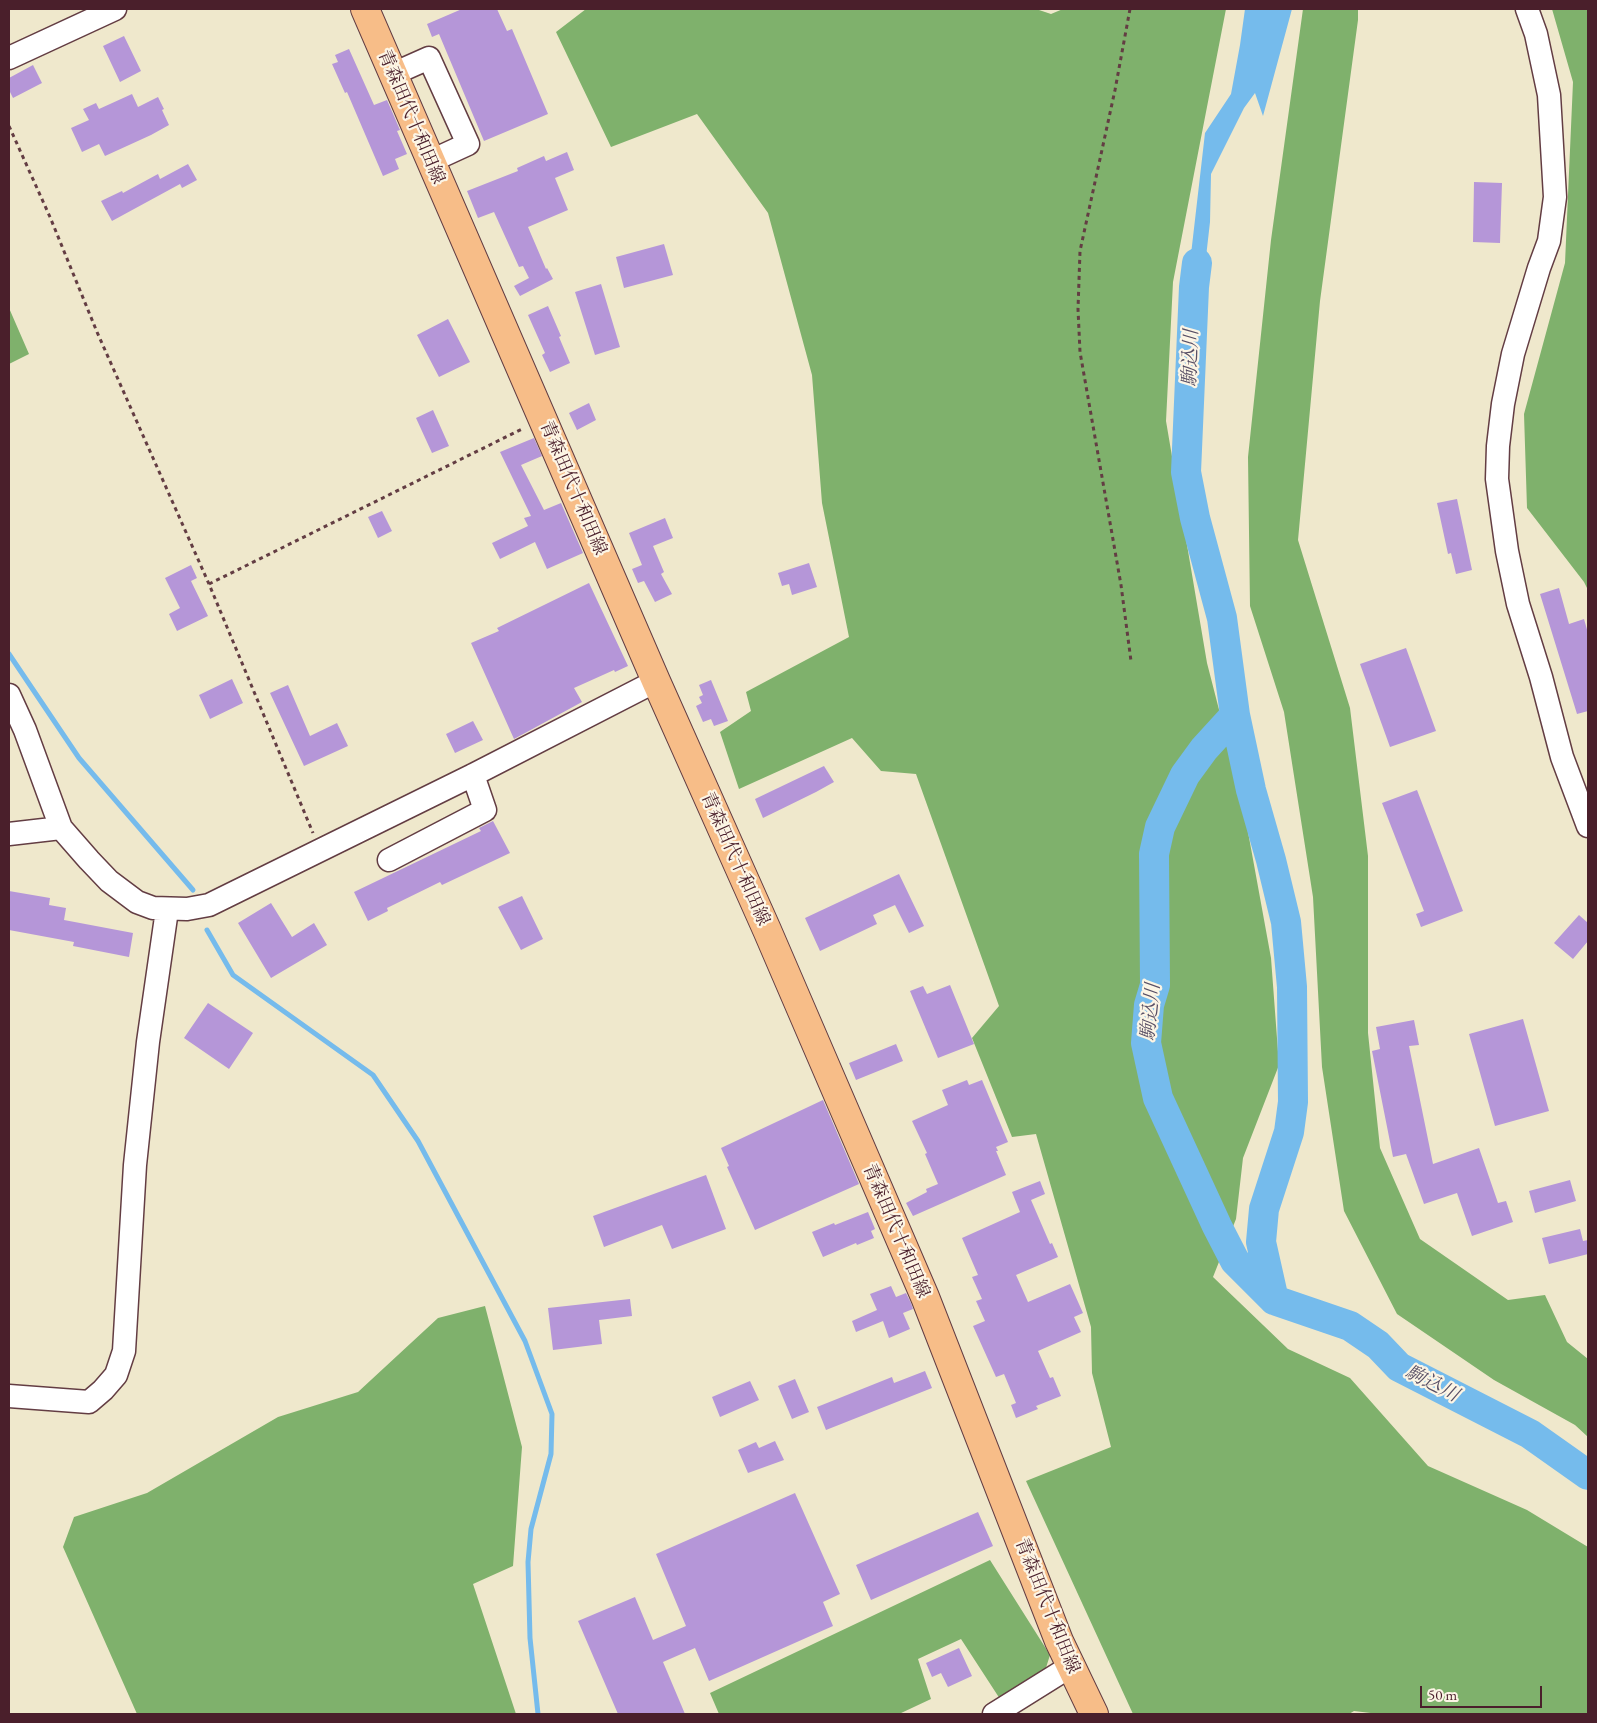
<!DOCTYPE html>
<meta charset="utf-8">
<style>
body{margin:0}
#map{position:relative;width:1597px;height:1723px;overflow:hidden;background:#efe8cc;font-family:"EB Garamond",serif}
canvas{display:block}
.frame{position:absolute;inset:0;border:10px solid #4a1f2b;pointer-events:none}
.scale{position:absolute;left:1420px;top:1686px;width:122px;height:22px;box-sizing:border-box;border:2px solid #4a1f2b;border-top:0;padding-left:6px;font-size:15px;line-height:18px;white-space:nowrap;color:#4a1f2b;-webkit-text-stroke:4px #fcf5e5;paint-order:stroke}
</style>
<div id="map">
<canvas width="1597" height="1723"></canvas>
<div class="frame"></div>
<div class="scale">50 m</div>
</div>
<script>
const c = document.querySelector('canvas').getContext('2d');
c.lineJoin = 'round';
function paint(path, color) {
  c.fillStyle = color;
  c.fill(path, 'evenodd');
}
function stroke(path, color, width, dash) {
  c.strokeStyle = color;
  c.lineWidth = width;
  c.lineCap = dash ? 'butt' : 'round';
  c.setLineDash(dash || []);
  c.stroke(path);
}
function write(font, color, halo, rows, align = 'center') {
  c.font = font + ' "EB Garamond","Noto Serif JP",serif';
  c.lineWidth = 4.5;
  c.setLineDash([]);
  c.textBaseline = 'middle';
  c.strokeStyle = halo;
  c.fillStyle = color;
  for (const [text, x, y, turn = 0] of rows) {
    c.save();
    c.translate(x, y);
    c.rotate((+turn || 0) * Math.PI / 180);
    c.textAlign = isNaN(turn) ? turn : align;
    if (halo) c.strokeText(text, 0, 0);
    c.fillText(text, 0, 0);
    c.restore();
  }
}
paint(new Path2D(`
 M586 9H1036L1051 14 1063 9H1226L1173 282 1166 421 1207 663 1242 799 1271 958 1279 1065 1243 1158 1236 1219 1213 1277 1288 1349 1350 1378 1428 1466 1527 1510 1588 1547V1714H1379L1354 1711 1349 1714H1133L1026 1481 1111 1447 1092 1373 1091 1327 1036 1134 1012 1137 972 1038 999 1006 916 774 881 771 852 738 739 789 720 732 751 711 746 692 849 637 822 503 812 375 768 213 697 114 611 147 556 32Z
 M1303 9H1358V20L1320 301 1298 540 1350 708 1368 856V1033L1380 1148 1420 1239 1508 1300 1545 1295 1567 1342 1588 1359V1437L1575 1425 1494 1380 1397 1314 1344 1211 1322 1067 1313 897 1284 712 1250 606 1248 457 1271 240Z
 M1552 9H1588V590L1584 582 1527 508 1524 414 1565 263 1573 82Z
 M9 308 29 354 9 364Z
 M485 1306 522 1447 513 1566 473 1584 516 1714H137L63 1547 74 1517 147 1493 278 1417 358 1392 438 1318Z
 M990 1560 1050 1655 1044 1674 1000 1699 961 1639 918 1659 931 1699 899 1714H719L710 1693Z`), '#7fb16c');
paint(new Path2D(`
 M1245 9H1292L1263 116 1255 93 1244 108 1211 174 1210 222 1205 266 1187 324 1190 263 1205 133 1231 94 1240 45Z`), '#75bbec');
stroke(new Path2D(`
 M9 654 79 758 193 890
 M207 930 233 975 373 1075 418 1141 525 1341 552 1414 551 1454 531 1529 528 1562 530 1638 538 1714`), '#75bbec', 5);
stroke(new Path2D(`
 M1197 263 1194 287 1186 472 1195 518 1222 618 1235 715 1251 790 1271 860 1286 922 1292 987 1293 1102 1289 1132 1264 1209 1261 1242 1274 1300
 M1235 715 1204 749 1185 775 1160 827 1154 854 1155 985 1149 1005 1146 1043 1158 1098 1217 1226 1235 1261 1274 1300 1350 1326 1378 1345 1399 1367 1530 1434 1588 1475`), '#75bbec', 30);
paint(new Path2D(`
 M462 9H497L507 31 512 29 548 114 484 141 439 34 432 37 427 24Z
 M124 36 141 71 120 82 103 46Z
 M349 49 374 105 387 100 400 130 397 131 407 154 395 159 399 169 383 176 347 92 345 93 332 64 338 62 335 55Z
 M33 65 42 83 13 98 9 90V78Z
 M132 94 138 107 158 97 164 109 162 110 169 125 151 135 105 156 99 144 82 152 71 128 89 120 83 109 96 103 99 109Z
 M567 152 574 170 555 178 568 210 528 227 546 269 547 268 553 279 520 296 514 286 529 278 523 266 519 267 494 212 478 218 467 191 518 171 517 168 544 156 546 161Z
 M188 164 197 180 182 188 180 184 112 221 101 201 122 191 123 193 158 174 160 179Z
 M1474 182 1502 183 1500 243 1473 242Z
 M664 244 673 275 624 288 616 257Z
 M601 284 620 347 595 355 575 292Z
 M548 306 561 336 559 337 570 363 550 372 542 355 545 353 528 315Z
 M448 319 470 362 439 377 417 335Z
 M589 403 596 420 577 430 569 413Z
 M433 410 449 446 432 453 416 418Z
 M534 438 542 456 521 465 544 510 561 503 583 553 547 569 535 542 500 559 492 543 528 526 524 518 531 516 500 452Z
 M1457 499 1472 570 1456 574 1451 553 1448 554 1437 503Z
 M382 511 392 531 378 538 368 517Z
 M665 518 673 538 653 546 664 572 661 574 672 594 655 602 644 581 638 583 632 569 642 565 629 533Z
 M809 563 817 587 792 595 789 584 782 586 778 573Z
 M191 565 197 578 191 581 208 616 177 631 169 614 180 608 165 578Z
 M589 583 628 666 615 672 614 670 574 688 582 702 514 739 471 643 499 631 497 628Z
 M1559 588 1569 624 1584 619 1588 633V711L1577 714 1540 594Z
 M1406 648 1436 731 1390 747 1360 664Z
 M232 679 243 703 210 719 199 695Z
 M711 680 728 721 714 726 711 719 703 722 696 706 702 703 699 697 703 695 699 685Z
 M288 685 310 736 337 723 348 746 304 766 270 693Z
 M473 721 483 740 455 753 446 734Z
 M824 766 834 782 816 792 763 818 755 799Z
 M1417 790 1463 911 1421 927 1416 914 1424 911 1382 803Z
 M493 821 510 853 442 885 440 882 387 908 388 911 368 921 354 892 481 831 479 828Z
 M899 874 924 926 909 933 895 905 873 915 877 924 820 951 805 918Z
 M9 891 50 898 49 905 66 908 64 920 133 933 129 957 73 946 74 942 9 930Z
 M522 896 543 939 521 950 498 907Z
 M271 903 292 937 314 923 327 945 271 978 238 923Z
 M1579 915 1588 923V941L1573 959 1554 943Z
 M950 985 974 1044 938 1058 910 991 923 986 927 994Z
 M208 1003 253 1033 229 1069 184 1038Z
 M1523 1019 1549 1111 1495 1126 1469 1034Z
 M1414 1020 1419 1045 1409 1046 1433 1164 1479 1148 1498 1203 1506 1201 1513 1222 1472 1236 1457 1193 1424 1204 1406 1154 1393 1157 1372 1051 1380 1049 1376 1027Z
 M896 1044 903 1061 856 1080 849 1063Z
 M967 1080 969 1085 982 1080 1008 1142 996 1147 998 1151H996L1006 1175 913 1216 906 1203 927 1192 926 1189 938 1184 925 1154 927 1153 912 1121 948 1105 942 1090Z
 M823 1100 859 1184 755 1230 727 1167 729 1166 721 1148Z
 M706 1175 726 1229 672 1249 662 1225 604 1247 593 1216Z
 M1570 1180 1576 1201 1535 1213 1529 1191Z
 M1040 1181 1045 1194 1031 1200 1050 1244 1052 1243 1058 1257 1016 1275 1028 1302 1070 1284 1083 1313 1074 1317 1081 1332 1038 1351 1050 1378 1053 1377 1061 1396 1036 1406 1038 1409 1016 1418 1011 1405 1016 1403 1004 1374 996 1377 973 1326 985 1321 976 1301 982 1299 972 1277 978 1275 962 1238 1020 1212 1012 1192Z
 M868 1212 875 1229 871 1231 874 1238 857 1245 856 1243 823 1257 812 1232 834 1223 835 1225Z
 M1580 1229 1583 1241 1588 1240V1254L1549 1264 1542 1238Z
 M891 1286 896 1297 906 1293 911 1303 913 1309 903 1313 910 1329 889 1338 883 1321 856 1332 852 1321 877 1310 870 1294Z
 M630 1299 632 1316 599 1320 602 1344 553 1350 548 1308Z
 M925 1371 932 1388 826 1430 817 1407 892 1377 894 1383Z
 M795 1379 809 1412 792 1419 778 1386Z
 M750 1381 759 1400 720 1417 712 1397Z
 M775 1441 784 1460 748 1473 738 1450 756 1442 759 1448Z
 M795 1493 840 1594 823 1602 833 1626 709 1681 695 1648 663 1662 685 1714H618L578 1621 635 1597 653 1640 686 1626 656 1554Z
 M978 1512 993 1546 871 1600 856 1565Z
 M959 1648 972 1676 948 1687 941 1673 932 1677 926 1663Z`), '#b596d8');
const minor = new Path2D(`
 M1527 9 1536 34 1549 95 1555 197 1549 241 1539 268 1513 354 1503 404 1498 446 1497 479 1507 551 1518 604 1541 677 1562 757 1588 826
 M9 58 115 9
 M393 74 429 58 468 144 431 161
 M9 695 25 730 61 828 89 860 109 881 137 902 153 908 187 909 209 905 473 775 656 681
 M9 834 61 828
 M389 860 485 810 473 775
 M9 1396 89 1402 103 1390 116 1375 124 1351 135 1165 148 1042 167 910
 M994 1714 1071 1666`);
const major = new Path2D(`
 M365 9 656 681 767 930 925 1297 1059 1641 1094 1714`);
stroke(minor, '#633d43', 25);
stroke(major, '#633d43', 30);
stroke(new Path2D(`
 M1130 9 1115 90 1080 251 1078 309 1080 352 1121 585 1131 661
 M9 126 50 217 97 332 209 584 313 833
 M209 584 524 428`), '#633d43', 3, [4, 4]);
stroke(minor, '#fff', 22);
stroke(major, '#f7bd88', 28);
write('18px', '#4a1f2b', '#fcf5e5', [
 ["青森田代十和田線",411,117,67],
 ["青森田代十和田線",573,488,67],
 ["青森田代十和田線",735,859,66],
 ["青森田代十和田線",896,1231,67],
 ["青森田代十和田線",1047,1606,68]
]);
write('italic 19px', '#574e65', '#fcf5e5', [
 ["駒込川",1191,358,-88],
 ["駒込川",1151,1012,-84],
 ["駒込川",1432,1384,27]
]);
</script>
